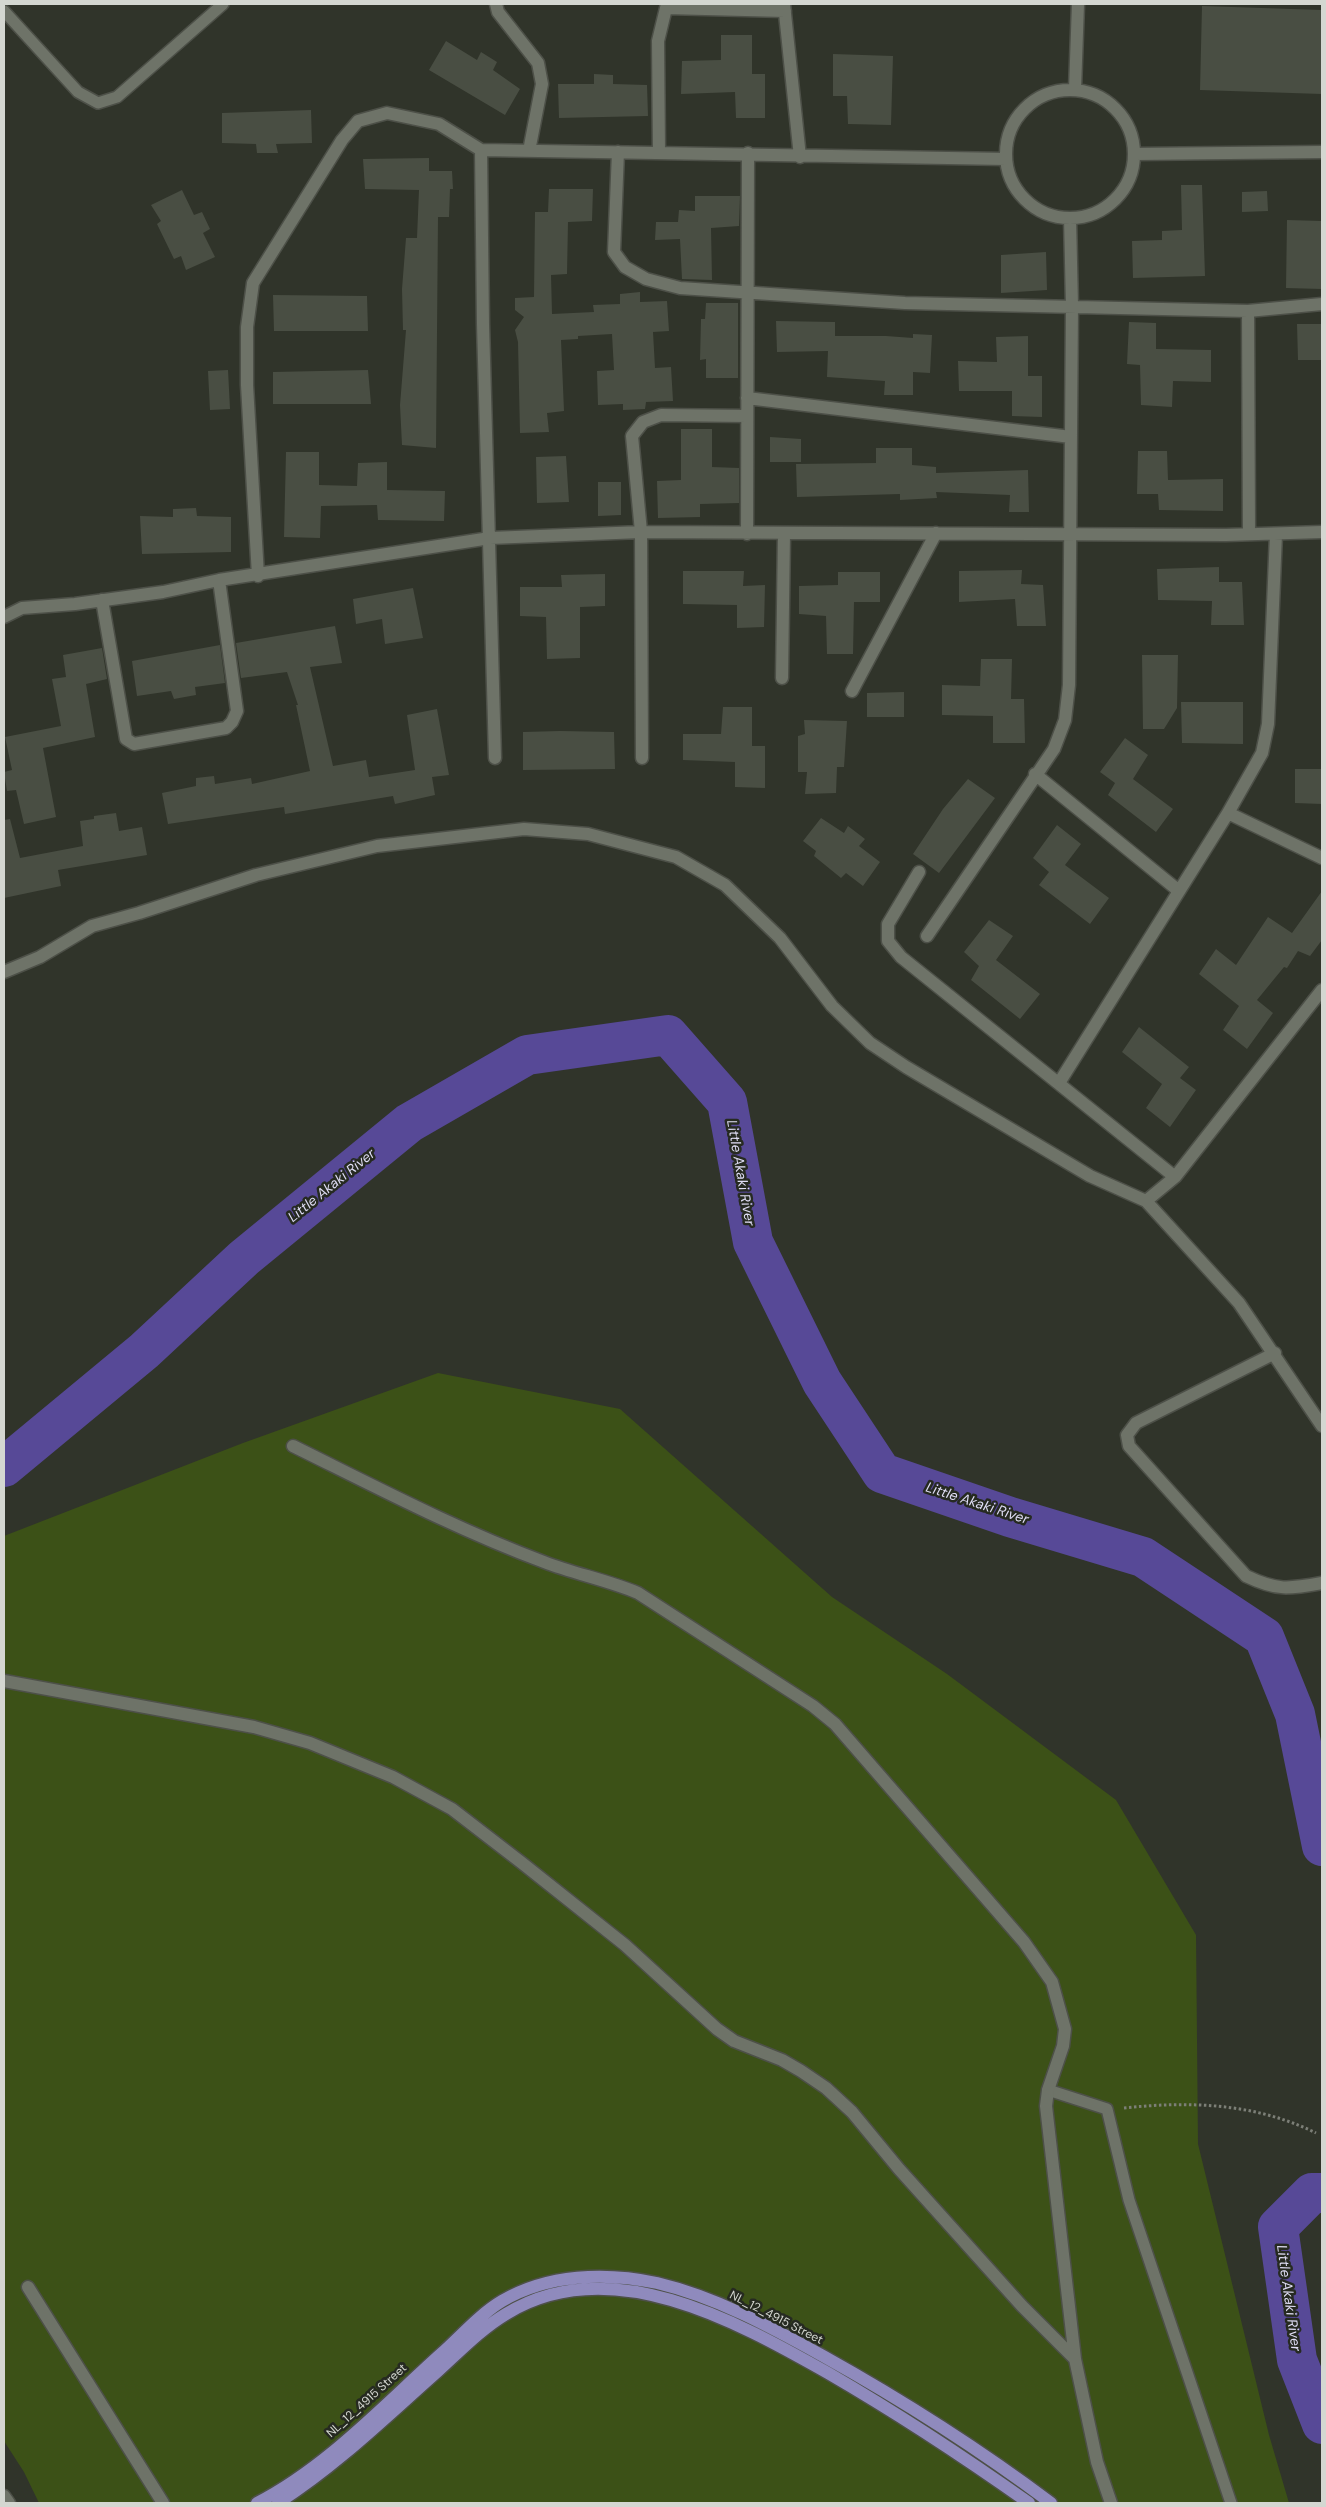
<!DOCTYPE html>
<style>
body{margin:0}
#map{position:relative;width:1326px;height:2507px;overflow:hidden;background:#30342a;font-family:"DM Sans",sans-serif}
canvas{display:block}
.frame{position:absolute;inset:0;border:5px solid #d4d7d1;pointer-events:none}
</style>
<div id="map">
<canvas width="1326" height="2507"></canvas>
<div class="frame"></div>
</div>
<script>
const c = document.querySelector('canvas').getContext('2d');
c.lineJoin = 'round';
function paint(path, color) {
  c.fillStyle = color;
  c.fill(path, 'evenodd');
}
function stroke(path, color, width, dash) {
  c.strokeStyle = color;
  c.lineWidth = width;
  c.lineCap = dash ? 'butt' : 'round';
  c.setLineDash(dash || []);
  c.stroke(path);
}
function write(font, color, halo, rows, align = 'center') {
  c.font = font + ' "DM Sans",sans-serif';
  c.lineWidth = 5;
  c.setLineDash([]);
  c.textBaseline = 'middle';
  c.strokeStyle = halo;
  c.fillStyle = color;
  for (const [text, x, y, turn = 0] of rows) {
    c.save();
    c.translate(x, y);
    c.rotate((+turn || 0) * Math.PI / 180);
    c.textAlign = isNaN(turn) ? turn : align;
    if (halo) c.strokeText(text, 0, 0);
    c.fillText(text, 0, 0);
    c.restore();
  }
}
paint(new Path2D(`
 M438 1373 620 1409 832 1597 947 1674 1116 1800 1196 1935 1198 2144 1269 2435 1289 2503H39L24 2472 4 2441V1536L243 1443Z`), '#3c5117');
stroke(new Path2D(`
 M4 1467 144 1351 244 1258 409 1123 527 1055 668 1035 727 1102 753 1242 822 1382 882 1473 1010 1517 1143 1557 1264 1637 1295 1714 1322 1846
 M1322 2193H1312L1278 2227 1297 2360 1322 2424`), '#574997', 40);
paint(new Path2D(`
 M1202 6 1322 10V94L1200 90Z
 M721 35H752V74H765V118H736L735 92 681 94 682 61 721 60Z
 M446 41 477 60 481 52 497 62 493 70 520 89 505 115 429 70Z
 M833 54 893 56 891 125 848 124 847 96H833Z
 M594 74 613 75V84L647 85 648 116 559 118 558 84H594Z
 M311 110 312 143 276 144 278 153H257L256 144 222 143V113Z
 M429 158V171H452L453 189H450L449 217H438L436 448 402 445 400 405 406 330H403L402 289 406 238H417L419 190 365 189 363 159Z
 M1181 185H1202L1205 276 1133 278 1132 241 1162 240V231L1182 230Z
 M549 189H593L592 221 568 222 567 274 551 275 552 314 594 312 593 305 620 304V294L640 292V302L667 301 669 331 653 332 655 368 671 367 673 401 646 402 645 409 623 410V404L598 405 597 371 614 370 612 334 578 336V339L561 340 564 411 547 413 549 432 520 433 518 342 515 330 524 317 515 310V298L534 297 535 212H548Z
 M182 190 194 215 202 212 210 229 203 233 215 257 186 270 181 256 174 259 157 224 161 221 151 205Z
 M1267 191 1268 211 1242 212V192Z
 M695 196H740L739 226 711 228 712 280 682 279 680 239 655 240 656 222H678L679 210 695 211Z
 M1287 220 1322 221V289L1286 288Z
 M1046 252 1047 290 1001 293V255Z
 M273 295 367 296 368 331H274Z
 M706 303H738V378H706V359L700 360 701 319H705Z
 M776 321 835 322V336H886L913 338V334L932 335 930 373 913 372V395H884L885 381 827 377 828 351 777 352Z
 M1129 322 1156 323V349L1211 350V382L1173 381 1172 407 1141 405 1140 365 1127 364Z
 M1297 324H1322V360H1298Z
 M1028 336V376H1042V417L1012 416V391H959L958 361 997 362 996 337Z
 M228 370 230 409 210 410 208 371Z
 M368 370 371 404H273V372Z
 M681 429H712V467L739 468V503L700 504V517L658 518 657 481 681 480Z
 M770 437 801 439V462H770Z
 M876 448H912V465L936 467V473L1028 470 1029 512H1009L1010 495 936 492 937 498 900 500V494L797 497 796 464 876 463Z
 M1138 451H1167L1168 480 1223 479V511L1159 510 1158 494H1137Z
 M286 452H319V485L357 486 358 463 387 462V490L445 491 444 521 378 520 377 505 321 506 320 538 284 537Z
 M566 456 569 502 537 503 536 457Z
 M598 482H621V515L598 516Z
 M196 508 197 516 231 517V552L142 554 140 516 173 517V509Z
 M1219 567V582H1242L1244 625H1211L1212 601 1158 600 1157 569Z
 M1022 570 1021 584 1043 585 1046 626H1017L1015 599 959 602V571Z
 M683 571H744L743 586 765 585 764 627 737 628V605L683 604Z
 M838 572H880V602H854L853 654H827L826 616 799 614V586L838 585Z
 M605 574V606L580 607V658L547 659 546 617 520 616V587H562L561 575Z
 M413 588 423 638 385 644 382 619 356 624 353 599Z
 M335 626 342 663 310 667 333 766 366 760 369 777 415 770 407 715 437 709 449 775 432 777 435 795 395 804 393 796 285 814 284 807 168 824 162 793 196 786V778L214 776 215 784 251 778 252 784 310 771 296 705H298L287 672 241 678 236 643Z
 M220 645 225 683 195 687 196 695 174 699 171 691 137 696 132 661Z
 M102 648 107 679 86 684 95 737 43 748 56 817 24 824 16 790 7 791 4 772 12 770 5 737 61 726 52 679 66 677 63 655Z
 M1142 655H1178L1177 708 1164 729H1143Z
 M981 659H1012L1011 699H1024L1025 743H993V716L942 715V685L980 686Z
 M904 692V717H867V693Z
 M1181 702H1243V744L1182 743Z
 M723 707H752V746H765V788L735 787V762L683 760V734H721Z
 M804 720 847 721 844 767H837L836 793 805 794 807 772H798V736L805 734Z
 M560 731 614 732 615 769 523 770V732Z
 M1125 738 1148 755 1133 779 1173 809 1156 832 1108 795 1115 783 1100 772Z
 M1295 769H1322V804L1295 803Z
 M968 779 995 798 939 873 913 854 943 809Z
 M116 813 119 831 142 827 147 855 58 870 61 886 4 898V820L10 819 20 858 83 846 80 821 94 819V816Z
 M821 818 844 833 848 826 865 839 859 846 880 862 863 886 846 873 841 878 814 856 816 851 803 841Z
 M1057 825 1081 844 1065 865 1109 898 1090 924 1039 885 1049 872 1033 858Z
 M1322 891V940L1310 956 1298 951 1287 968 1284 967 1257 1000 1273 1013 1247 1049 1223 1030 1239 1006 1199 974 1216 949 1236 965 1268 917 1292 933Z
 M989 920 1013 936 996 960 1040 994 1020 1019 971 980 979 966 964 952Z
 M1139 1027 1189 1067 1180 1078 1196 1090 1170 1127 1146 1108 1162 1084 1122 1052Z`), '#494e43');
const lane = new Path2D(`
 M4 11 78 92 98 103 117 97 223 4
 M1048 2090 1107 2109 1129 2200 1231 2503`);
const street = new Path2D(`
 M496 4 498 12 538 63 542 84 529 151
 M784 4 800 157
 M666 8 785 11
 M1075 89 1078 4
 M1006 154a64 64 0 1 1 128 0a64 64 0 1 1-128 0Z
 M481 150 483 324 495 758
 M618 152 614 252 625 267 646 279 680 288 905 303 1248 311 1322 304
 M659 152 658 41 667 4
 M1135 154 1322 152
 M1248 311 1249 534
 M747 398 1071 437
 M747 534 748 153
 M258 576 247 385V327L253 283 342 140 358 121 387 113 439 124 481 150 1006 159
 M102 600 126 739 134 744 226 728 232 722 237 711 219 580
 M4 617 22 608 75 604 163 592 219 580 490 538 641 532 1226 535 1322 532
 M782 678 784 534
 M852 691 936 533
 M642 758 641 532 632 436 643 422 661 415 747 416
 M1035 774 1179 891
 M1228 813 1322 858
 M919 872 888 924V941L901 957 1175 1177
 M927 936 1054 749 1065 720 1069 685 1072 306 1070 218
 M4 972 40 957 92 926 139 913 256 875 377 846 524 829 588 834 676 857 725 885 780 938 832 1006 870 1043 906 1067 1090 1176 1146 1201 1239 1303 1322 1426
 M1059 1083 1228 813 1262 753 1268 724 1276 534
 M1146 1201 1175 1177 1322 990
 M1275 1353 1136 1423 1127 1435 1129 1446 1246 1576C1277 1591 1289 1589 1322 1583
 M293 1446C376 1487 458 1530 544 1562 575 1574 607 1580 638 1593L813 1706 835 1724 1024 1942 1052 1982 1065 2029 1063 2046 1048 2090 1046 2106 1075 2359 1097 2462 1111 2503
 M4 1681 254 1727 310 1743 393 1777 452 1809 522 1863 625 1945 717 2029 734 2041 782 2060 801 2071 826 2088 852 2112 899 2169 1022 2306 1075 2359
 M28 2287 163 2503
 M4 2496 9 2503`);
const primary = new Path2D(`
 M257 2503C327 2467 384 2405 442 2353 461 2336 480 2314 502 2301 548 2274 605 2272 657 2283 716 2297 771 2327 823 2356 902 2400 979 2449 1051 2503
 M278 2503C337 2465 386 2417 438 2371 460 2351 481 2329 506 2314 609 2250 736 2321 828 2373 897 2413 964 2457 1029 2503`);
stroke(lane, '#4d5048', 14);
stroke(street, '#4d5048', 15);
stroke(primary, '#4d5048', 15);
stroke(new Path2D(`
 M1124 2108C1190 2101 1255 2103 1316 2133`), '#7c7f77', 3, [2.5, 2.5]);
stroke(lane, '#6e7368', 11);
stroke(street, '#6e7368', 12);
stroke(primary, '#8f8abd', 12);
write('12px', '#d4d7d1', '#262a21', [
 ["NL_12_4915 Street",776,2318,27],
 ["NL_12_4915 Street",367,2401,-42]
]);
write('italic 14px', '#dfddf4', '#262a21', [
 ["Little Akaki River",740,1173,80],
 ["Little Akaki River",332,1186,-39],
 ["Little Akaki River",977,1504,18],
 ["Little Akaki River",1288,2298,82]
]);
</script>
